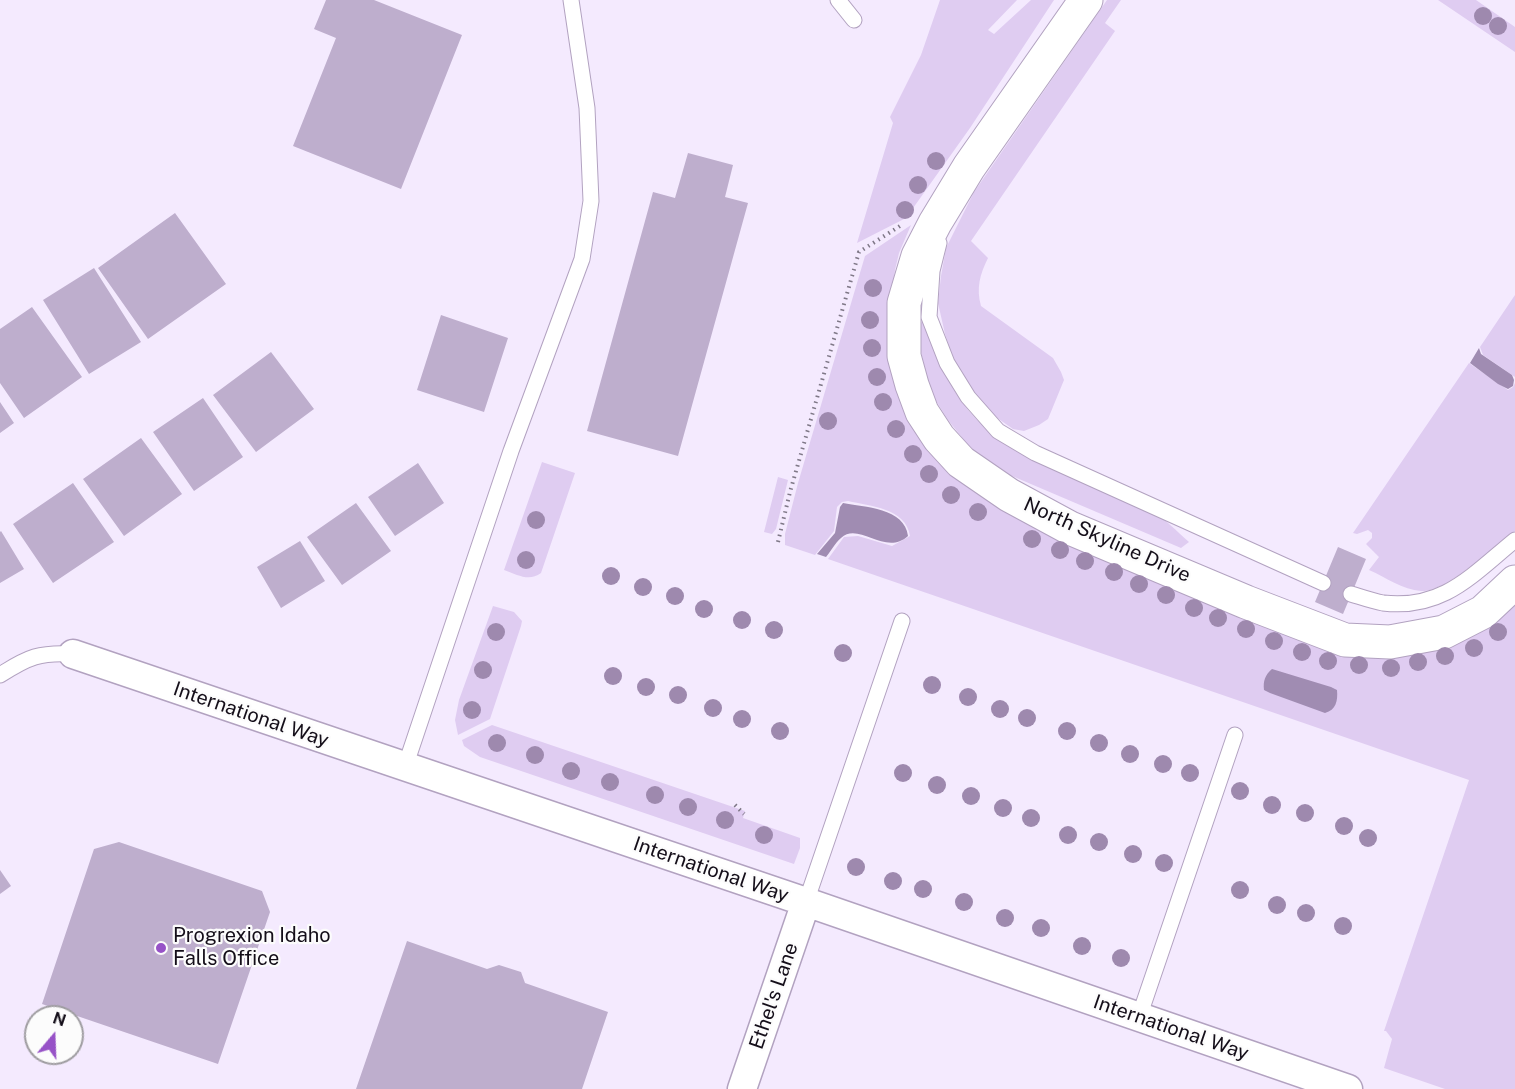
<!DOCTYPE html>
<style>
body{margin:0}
#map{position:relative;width:1515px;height:1089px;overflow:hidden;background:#f4eafe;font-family:"Public Sans",sans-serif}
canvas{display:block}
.north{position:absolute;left:24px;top:1005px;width:60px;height:60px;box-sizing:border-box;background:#fcfcfc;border:2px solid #9f9da1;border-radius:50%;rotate:19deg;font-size:16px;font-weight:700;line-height:24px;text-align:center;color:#140e19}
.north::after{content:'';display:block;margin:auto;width:21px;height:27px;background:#9752c7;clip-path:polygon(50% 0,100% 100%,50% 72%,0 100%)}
</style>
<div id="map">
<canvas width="1515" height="1089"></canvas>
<div class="north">N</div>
</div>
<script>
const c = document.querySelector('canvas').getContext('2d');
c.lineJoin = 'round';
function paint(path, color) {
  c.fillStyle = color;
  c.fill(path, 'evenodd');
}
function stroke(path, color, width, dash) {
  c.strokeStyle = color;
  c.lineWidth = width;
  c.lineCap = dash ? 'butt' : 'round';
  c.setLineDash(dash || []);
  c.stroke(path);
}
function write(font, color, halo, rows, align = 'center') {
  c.font = font + ' "Public Sans",sans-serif';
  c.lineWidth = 4.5;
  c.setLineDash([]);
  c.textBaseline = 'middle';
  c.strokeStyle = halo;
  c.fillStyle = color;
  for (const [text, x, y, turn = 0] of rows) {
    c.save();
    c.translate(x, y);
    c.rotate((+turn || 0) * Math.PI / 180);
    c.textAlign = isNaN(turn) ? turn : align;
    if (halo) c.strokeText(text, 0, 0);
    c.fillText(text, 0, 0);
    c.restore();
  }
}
paint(new Path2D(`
 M940 0H1017L988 30 994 34 1031 0H1054L970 128 906 218 857 243 893 123 890 117 921 55Z
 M1107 0H1121L1105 23 1115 31 971 241 988 258C980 274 976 288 981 306L1053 358 1061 372 1064 380 1048 419 1039 425 1024 431 1013 429 993 415 977 398 953 359 945 334 938 303 941 276 946 248 974 192Z
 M1438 0H1476L1515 27V52Z
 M911 225 899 253 895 270 887 331 890 367 927 445 1354 648 1515 596V1089H1445L1384 1068 1392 1039 1386 1031H1384L1469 780 828 559 844 537 858 536 892 546 910 536C906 508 870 506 848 501L842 502 837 507 834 531 815 555 785 545V534L798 483 865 256Z
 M1515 295V377L1483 355 1480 347Z
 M924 321C935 352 947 384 968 410 1015 466 1089 477 1150 510 1164 517 1177 532 1189 542L1181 548 998 470 979 457 964 440 948 420 931 393 917 336 918 324Z
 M1469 363 1508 390 1513 387 1515 383V531C1495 547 1445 593 1421 591 1403 590 1385 577 1369 570L1379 557 1366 544 1372 538V533L1368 530 1357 534 1353 533Z
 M542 462 575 473 541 573C529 582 518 575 504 570Z
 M778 477 788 480 776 529 772 534 764 532Z
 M493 606 514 612 522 621 521 626 490 719 458 735 455 720 459 700Z
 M492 725 745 811 743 818 800 838V848L794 864 480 757 464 746 462 740Z`), '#dfccf1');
paint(new Path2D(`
 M1479 348 1481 354 1512 375 1514 380 1513 386 1508 389 1498 384 1470 363Z
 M843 503C864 507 905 508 908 536 885 557 859 521 841 538 835 543 831 551 826 557L817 554 835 533 840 507Z
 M1272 669 1331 687 1337 690C1338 701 1336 710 1325 713L1270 693 1264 690C1263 681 1265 675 1272 669Z`), '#a08cb2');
paint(new Path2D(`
 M326 0H374L462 35 401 189 293 146 336 38 314 29Z
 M688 153 733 165 725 197 748 203 678 456 587 431 653 192 675 198Z
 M175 213 226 284 148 339 98 268Z
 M94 268 141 342 89 374 43 300Z
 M32 307 82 377 24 418 0 383V329Z
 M441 315 508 338 484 412 417 390Z
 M271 352 314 409 256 452 213 395Z
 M203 398 243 457 194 491 153 432Z
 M0 402 14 423 0 433Z
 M141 438 182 494 124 536 83 479Z
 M418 463 444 503 395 536 368 497Z
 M73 483 114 542 53 583 13 524Z
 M356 503 391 551 342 585 307 537Z
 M1 531 24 569 0 583V532Z
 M300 541 325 581 281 608 257 567Z
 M1338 547 1366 559 1343 614 1315 602Z
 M119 842 262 891 270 912 218 1064 42 1004 94 849Z
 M0 870 11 886 0 894Z
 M407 941 487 969 499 965 521 972 525 983 608 1012 582 1089H356Z`), '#beaecd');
const service = new Path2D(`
 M838 0 854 20
 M939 243 932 271 929 317 947 363 968 397 998 431 1035 453 1323 583
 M1351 594C1361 597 1372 601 1383 603 1443 610 1472 575 1515 540
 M0 675C28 657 40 652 73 654
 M405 767 511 451 582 259 591 201 587 108 571 0
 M806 902 902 621
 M1139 1017 1235 735`);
const minor = new Path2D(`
 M73 654 806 902 1348 1089
 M742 1089 806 902`);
const secondary = new Path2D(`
 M1086 0 969 167 935 223 918 256 904 303V356L912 385 922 412 939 438 961 462 1009 495 1070 528 1246 602 1345 640 1390 642 1444 632 1483 612 1515 582`);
stroke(service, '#b2a2c0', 17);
stroke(minor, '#b2a2c0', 31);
stroke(secondary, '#b2a2c0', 35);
stroke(new Path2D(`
 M778 542 790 492 859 252 900 226
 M735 805 744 814`), '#7f7887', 4, [1.5, 4.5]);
stroke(service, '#fff', 15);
stroke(minor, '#fff', 28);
stroke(secondary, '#fff', 33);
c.fillStyle = '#9e89ae';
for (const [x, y] of [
 [1483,16],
 [1498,26],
 [936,161],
 [918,185],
 [905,210],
 [873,288],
 [870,320],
 [872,348],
 [877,377],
 [883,402],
 [828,421],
 [896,429],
 [913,454],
 [929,474],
 [951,495],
 [978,512],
 [536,520],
 [1032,539],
 [1060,550],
 [526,560],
 [1085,561],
 [1114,572],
 [611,576],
 [1139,584],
 [643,587],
 [1166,595],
 [675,596],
 [1194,608],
 [704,609],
 [1218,618],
 [742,620],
 [1246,629],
 [774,630],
 [496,632],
 [1498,632],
 [1274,641],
 [1474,648],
 [1302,652],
 [843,653],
 [1445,656],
 [1328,661],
 [1418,662],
 [1359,665],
 [1391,668],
 [483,670],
 [613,676],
 [932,685],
 [646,687],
 [678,695],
 [968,697],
 [713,708],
 [1000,709],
 [472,710],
 [1027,718],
 [742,719],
 [780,731],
 [1067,731],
 [497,743],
 [1099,743],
 [1130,754],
 [535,755],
 [1163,764],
 [571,771],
 [903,773],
 [1190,773],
 [610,782],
 [937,785],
 [1240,791],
 [655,795],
 [971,796],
 [1272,805],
 [688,807],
 [1003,808],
 [1305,813],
 [1031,818],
 [725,820],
 [1344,826],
 [764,835],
 [1068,835],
 [1368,838],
 [1099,842],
 [1133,854],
 [1164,863],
 [856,867],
 [893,881],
 [923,889],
 [1240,890],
 [964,902],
 [1277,905],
 [1306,913],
 [1005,918],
 [1343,926],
 [1041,928],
 [1082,946],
 [1121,958]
]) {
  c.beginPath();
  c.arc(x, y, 9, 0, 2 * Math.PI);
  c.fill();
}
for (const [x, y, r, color] of [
 [161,948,6,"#9752c7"]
]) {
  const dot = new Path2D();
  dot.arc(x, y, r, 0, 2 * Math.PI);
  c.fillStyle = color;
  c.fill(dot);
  stroke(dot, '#fcfcfc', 2);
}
write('20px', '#140e19', '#fcfcfc', [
 ["North Skyline Drive",1107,540,24],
 ["International Way",251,715,19],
 ["International Way",711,870,19],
 ["Ethel's Lane",774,996,-71],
 ["International Way",1171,1028,19]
]);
write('20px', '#140e19', '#fcfcfc', [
 ["Progrexion Idaho",173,936],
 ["Falls Office",173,959]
], 'left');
</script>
